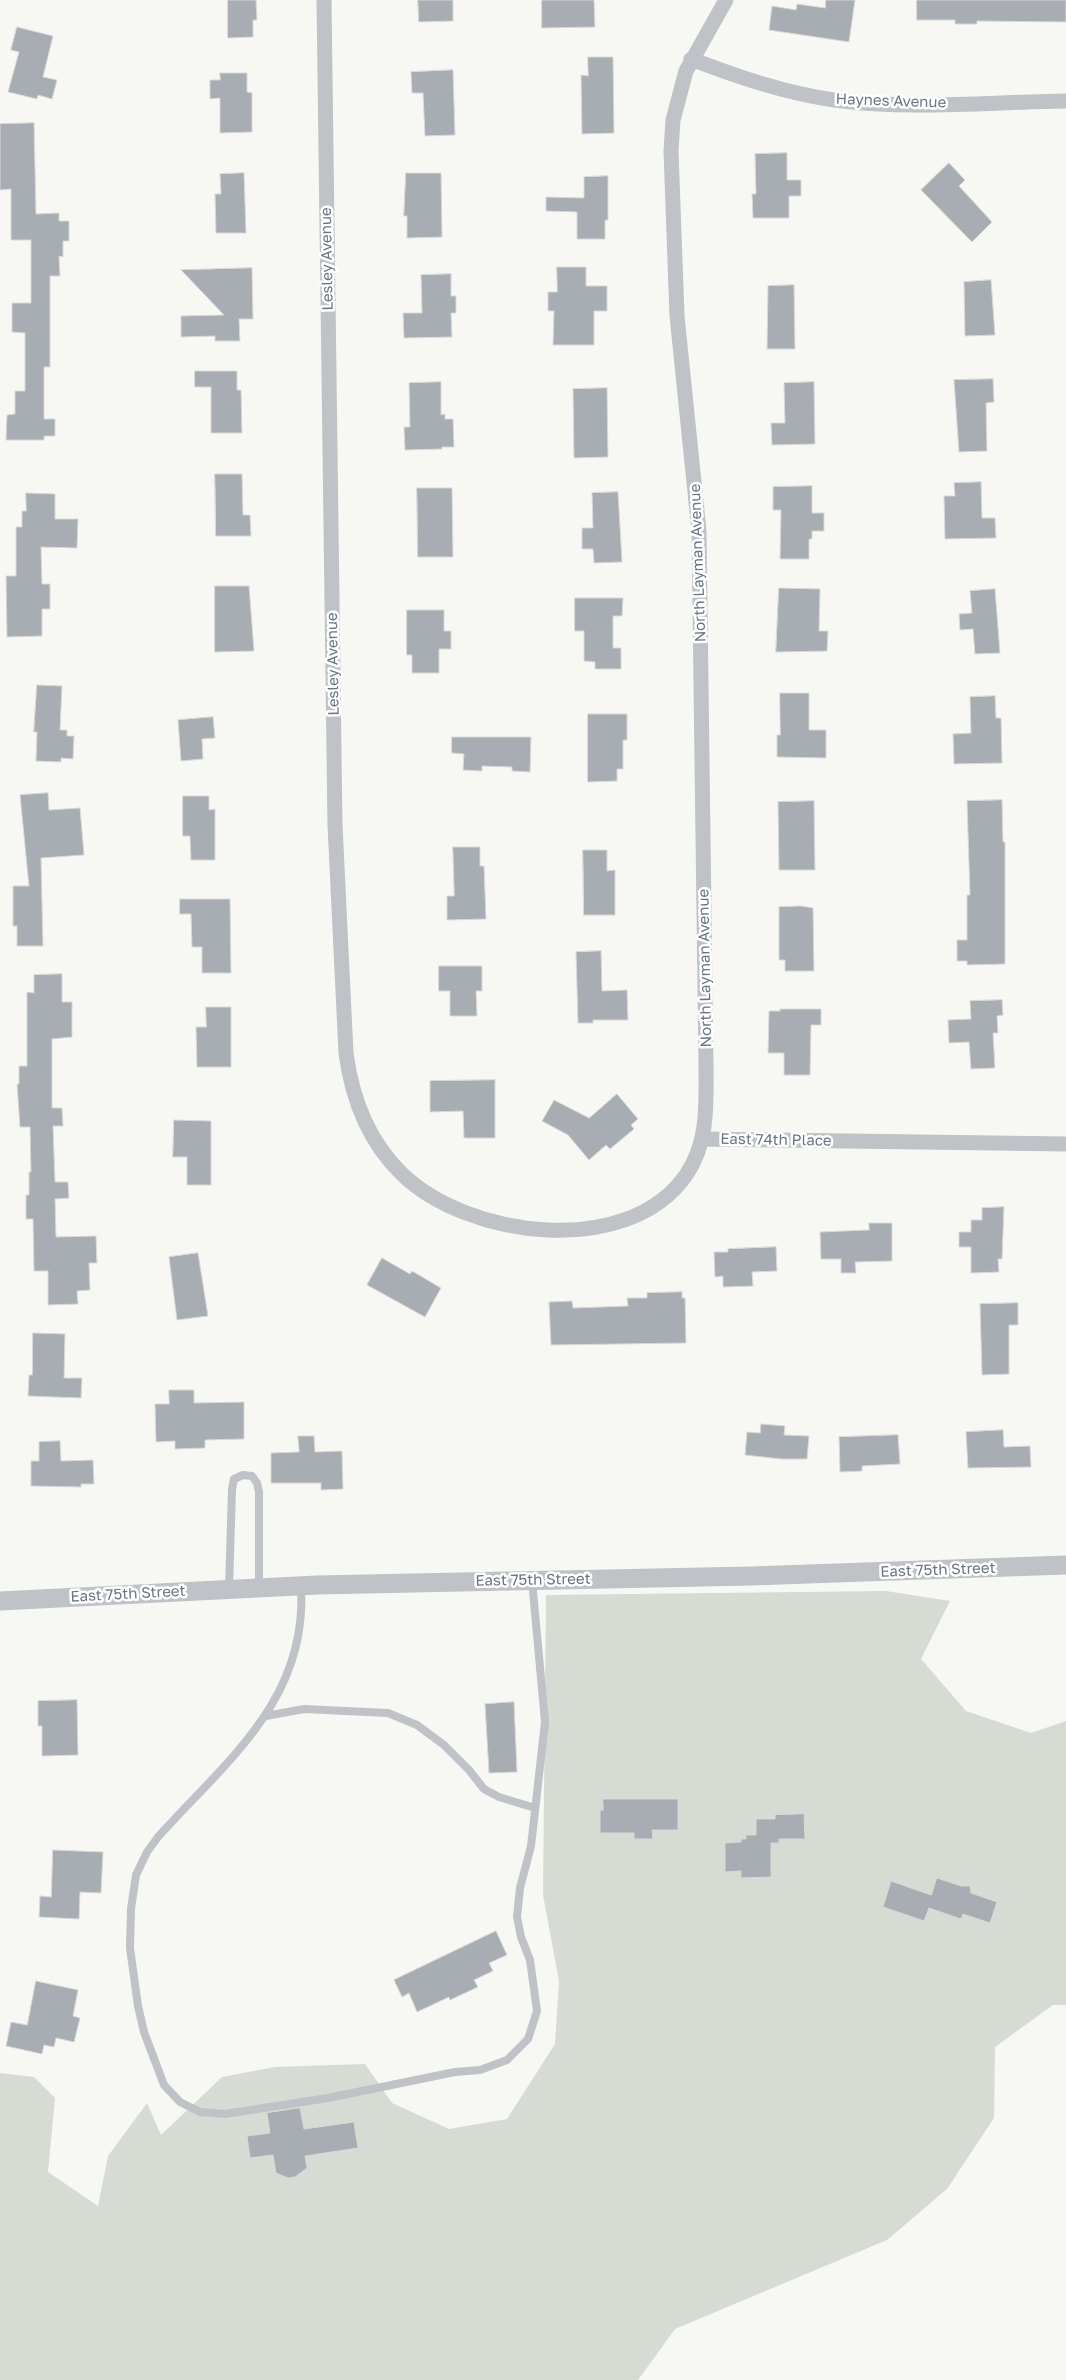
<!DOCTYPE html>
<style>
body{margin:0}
canvas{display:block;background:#f7f7f4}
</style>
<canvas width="1066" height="2380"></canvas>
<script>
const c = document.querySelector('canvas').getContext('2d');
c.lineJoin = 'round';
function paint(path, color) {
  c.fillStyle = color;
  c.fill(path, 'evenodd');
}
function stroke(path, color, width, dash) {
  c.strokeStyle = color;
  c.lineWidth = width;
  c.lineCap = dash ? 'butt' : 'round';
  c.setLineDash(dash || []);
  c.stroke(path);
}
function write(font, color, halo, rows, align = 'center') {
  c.font = font + ' "Golos Text",sans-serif';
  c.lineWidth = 5;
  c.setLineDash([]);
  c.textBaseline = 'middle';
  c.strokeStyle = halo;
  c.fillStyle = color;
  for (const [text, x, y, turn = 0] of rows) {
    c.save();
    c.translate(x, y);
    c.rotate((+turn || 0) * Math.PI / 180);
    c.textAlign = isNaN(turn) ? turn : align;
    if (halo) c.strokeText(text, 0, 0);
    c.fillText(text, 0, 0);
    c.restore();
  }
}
paint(new Path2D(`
 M886 1591 950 1601 921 1659 966 1711 1031 1733 1066 1721V2005H1053L995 2047 994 2118 947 2189 887 2240 675 2329 638 2380H0V2073L34 2077 55 2098 48 2172 98 2206 108 2156 147 2103 161 2135 222 2077 275 2067 365 2064 392 2103 449 2129 507 2119 555 2044 559 1981 543 1895 546 1595Z`), '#d6dbd4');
const building = new Path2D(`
 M228 0H256L257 20H253V37L228 38Z
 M418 0H453V21L419 22Z
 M542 0H594L595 27 542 28Z
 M826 0H855L849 42 769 30 772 6 796 10 797 4 825 8Z
 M917 0H1066V22L977 21V24H955V20H917Z
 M17 27 53 36 43 77 57 80 52 99 38 95 37 99 8 92 19 52 11 50Z
 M588 57H613L614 133 582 134 581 75 588 76Z
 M453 70 455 135 425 136 423 93H412L411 72Z
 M220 73H247V92L252 93V132L220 133V98L210 99V80H220Z
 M34 123 36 214 59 213V221H69V241H63V257L59 256 60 276H50V367H44V419H55V436H44V440H6L7 415 15 414V391H25V333L12 332V303H31V240H11V189L0 190V124Z
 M787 153V180H801V196H789V218H753L752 194H756L755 154Z
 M949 163 965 180 959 186 992 222 972 242 921 190Z
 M244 173 246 233H216L215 194H221L220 174Z
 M406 173H441L442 237 407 238V216H404Z
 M608 176V220H605V239H577V212L546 211V197L584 198V177Z
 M557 267H586V286H607V311H594V345H553L554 311H548V292H557Z
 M252 268 253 319H239L240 341H215V336L181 337V316L224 315 181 270Z
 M451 274V296H456V313H451L452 337 404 338 403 313H422L421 275Z
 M991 280 995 335 965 336 964 282Z
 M794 285 795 349H767L768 286Z
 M195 371H237V390H241L242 433H211V387H195Z
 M993 379 994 402 986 403 987 451 959 452 954 380Z
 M441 382V415L445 414V419H453L454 447H442V449L405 450 404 427H410L409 383Z
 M814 382 815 444 772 445 771 423H785L784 383Z
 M607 388 608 457 574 458 573 389Z
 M215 474H242L243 515H250L251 536H216Z
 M981 482 982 518H995L996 538 945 539 944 496H955L954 483Z
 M812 486V513H824V531H812V539H809V559H780L781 510H773V487Z
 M417 488H452L453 557H418Z
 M618 492 622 562 594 563 593 549H582V528H593L592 493Z
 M26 493 55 494V519H78L77 548 41 547 42 584H50V609H42V636L7 637 6 576H16V527H22V511H26Z
 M215 586H249L254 651 215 652Z
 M779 588 820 589 819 631H828L827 651 776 652Z
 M995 589 1000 653 975 654 973 629 960 630 959 614 972 613 970 591Z
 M575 598H623L622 616H613V648H621V669H595V662L584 661V631H575Z
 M407 610H444V631H451V649H439V673H412V655H407Z
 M37 685 62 686 60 730H67V736H74L73 759 61 758V762L36 761 37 732H34Z
 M780 693H809V730H826V758L777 757V735H780Z
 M995 696 996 718H1001L1002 763 954 764 953 734 971 733 970 697Z
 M588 714H627V740H623V769H617V781L588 782Z
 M213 717 215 738 202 739 203 759 181 761 178 720Z
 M452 737H531L530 772 512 771V767L482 766V771L463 770 464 754 452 753Z
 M48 793 49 810 80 808 84 855 41 858 43 946H17V926H13V886H29L20 795Z
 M183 796H209V810L215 809V860H191L190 836H183Z
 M1002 800 1003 842H1005V964L967 965V961H957V940H967V895H970L967 801Z
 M814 801 815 870H779L778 802Z
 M453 847H480V866H484L486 919 447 920V896H454Z
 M583 850H607V871L615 870V915H584Z
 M180 899H230L231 973H202V947H192L191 914H180Z
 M801 906 813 908 814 971H785V960H779V907Z
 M601 951 602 991 627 990 628 1020H593V1023H578L576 952Z
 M439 966H482V991H476L477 1016H450V991H439Z
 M62 974V1002H72V1037L52 1039V1108H62L63 1126H53L55 1182H68L69 1198 55 1199 56 1237 96 1236 97 1263H89L90 1290 77 1291 78 1304 48 1305V1271H34L33 1219H26V1195H29V1172H31L30 1127H20L17 1084H19V1066H27V992L34 993V975Z
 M1002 1000 1003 1015 997 1016 998 1033H993L995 1068 971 1069 969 1042 949 1043 948 1020 971 1019 970 1001Z
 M206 1007H231V1067H197L196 1027H206Z
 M780 1009H821V1025H811L810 1075H784V1053H768L769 1011H780Z
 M495 1080V1138H464L463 1111 430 1112V1081Z
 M617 1094 638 1119 631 1125 634 1129 610 1149 606 1145 589 1160 568 1135 542 1121 554 1100 589 1118Z
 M174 1120 211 1121V1185H187V1157H173Z
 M1004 1207 1002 1259H998L999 1272 971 1273V1247H959V1232H971V1220H982V1208Z
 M869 1223H892V1261L855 1262 856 1273H841V1259H821L820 1232 869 1230Z
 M776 1247 777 1271 752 1272 753 1286 723 1287V1276L715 1277 714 1252H728V1249Z
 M198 1253 208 1316 177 1320 169 1257Z
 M382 1258 410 1274 412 1271 441 1288 425 1317 367 1285Z
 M682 1292V1298H685L686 1343 551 1345 549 1302 572 1301 573 1308 628 1306 627 1298H647V1293Z
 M1018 1303V1325H1009V1374L982 1375 980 1304Z
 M33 1333 65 1334 64 1378H82L81 1398 28 1396 29 1375H32Z
 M169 1390H194V1403L244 1402V1439L205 1440V1448L175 1449V1441L156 1442 155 1404H169Z
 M761 1424 785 1426 784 1435 809 1436 807 1459H781L745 1455 747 1432 760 1433Z
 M1003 1430 1004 1447 1030 1446 1031 1467 968 1468 966 1432Z
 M898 1435 900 1464 862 1466V1471L840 1472 839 1437Z
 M298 1436H314L315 1452 342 1451 343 1489 321 1490V1483H271V1453L299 1452Z
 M60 1441 61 1461 93 1460 94 1484H81V1487L31 1486V1461H39V1442Z
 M77 1700 78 1755 42 1756V1726H38V1701Z
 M514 1702 517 1772 489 1773 485 1704Z
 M603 1799H678V1830H652L653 1839H634V1833H600V1810H603Z
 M804 1814 805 1839H779V1843H771V1877L741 1878V1871L725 1872V1843L741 1842V1839H746V1835H756V1819H775V1815Z
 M53 1850 103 1852 101 1893 80 1892 79 1919 39 1917 40 1896 51 1897Z
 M937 1878 961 1886H970L971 1893 997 1902 990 1923 963 1914 961 1919 929 1908 924 1921 883 1907 891 1881 931 1895Z
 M496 1931 507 1955 489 1963 493 1971 474 1980 478 1987 450 2000 449 1997 417 2012 409 1993 402 1997 394 1980Z
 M36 1981 78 1990 73 2016 80 2018 74 2042 56 2038 54 2047 44 2045 42 2054 6 2046 11 2022 27 2025Z
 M300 2108 304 2129 354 2122 358 2148 305 2156 307 2168 295 2177 288 2178 276 2173 273 2155 250 2158 247 2136 270 2133 267 2113Z`);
paint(building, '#a8adb4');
stroke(building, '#d8d8d7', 1);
stroke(new Path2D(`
 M301 1587C308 1700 226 1761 158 1837L147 1852 136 1875 131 1909 130 1948 138 2006 144 2032 164 2085 180 2102 200 2112 225 2114 328 2098 455 2072 480 2070 507 2060 528 2039 537 2011 530 1960 521 1937 517 1917 520 1888 531 1846 545 1722 532 1580
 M229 1589 232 1489 234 1479 243 1475 252 1476 257 1483 259 1492V1588
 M266 1716 304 1709 388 1713 417 1725 444 1745 469 1770 484 1789 499 1797 535 1808`), '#bfc2c6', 8);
stroke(new Path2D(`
 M324 0 335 825 346 1053C352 1099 368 1141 402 1174 468 1238 628 1259 686 1175 709 1142 706 1103 706 1065L699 531 677 316 671 151 673 120 686 71 726 0
 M691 59C738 77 785 93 834 100 910 110 990 102 1066 101
 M702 1139 1066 1144`), '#bfc2c6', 15);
stroke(new Path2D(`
 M0 1601 317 1585 751 1576 1066 1565`), '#bfc2c6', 19);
write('15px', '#6a7582', '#fff', [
 ["Haynes Avenue",891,101,2],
 ["Lesley Avenue",327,259,-91],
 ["North Layman Avenue",698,563,-92],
 ["Lesley Avenue",333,664,-91],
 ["North Layman Avenue",705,968,-91],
 ["East 74th Place",776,1140,1],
 ["East 75th Street",938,1570,-2],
 ["East 75th Street",533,1580,-1],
 ["East 75th Street",128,1594,-3]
]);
</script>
